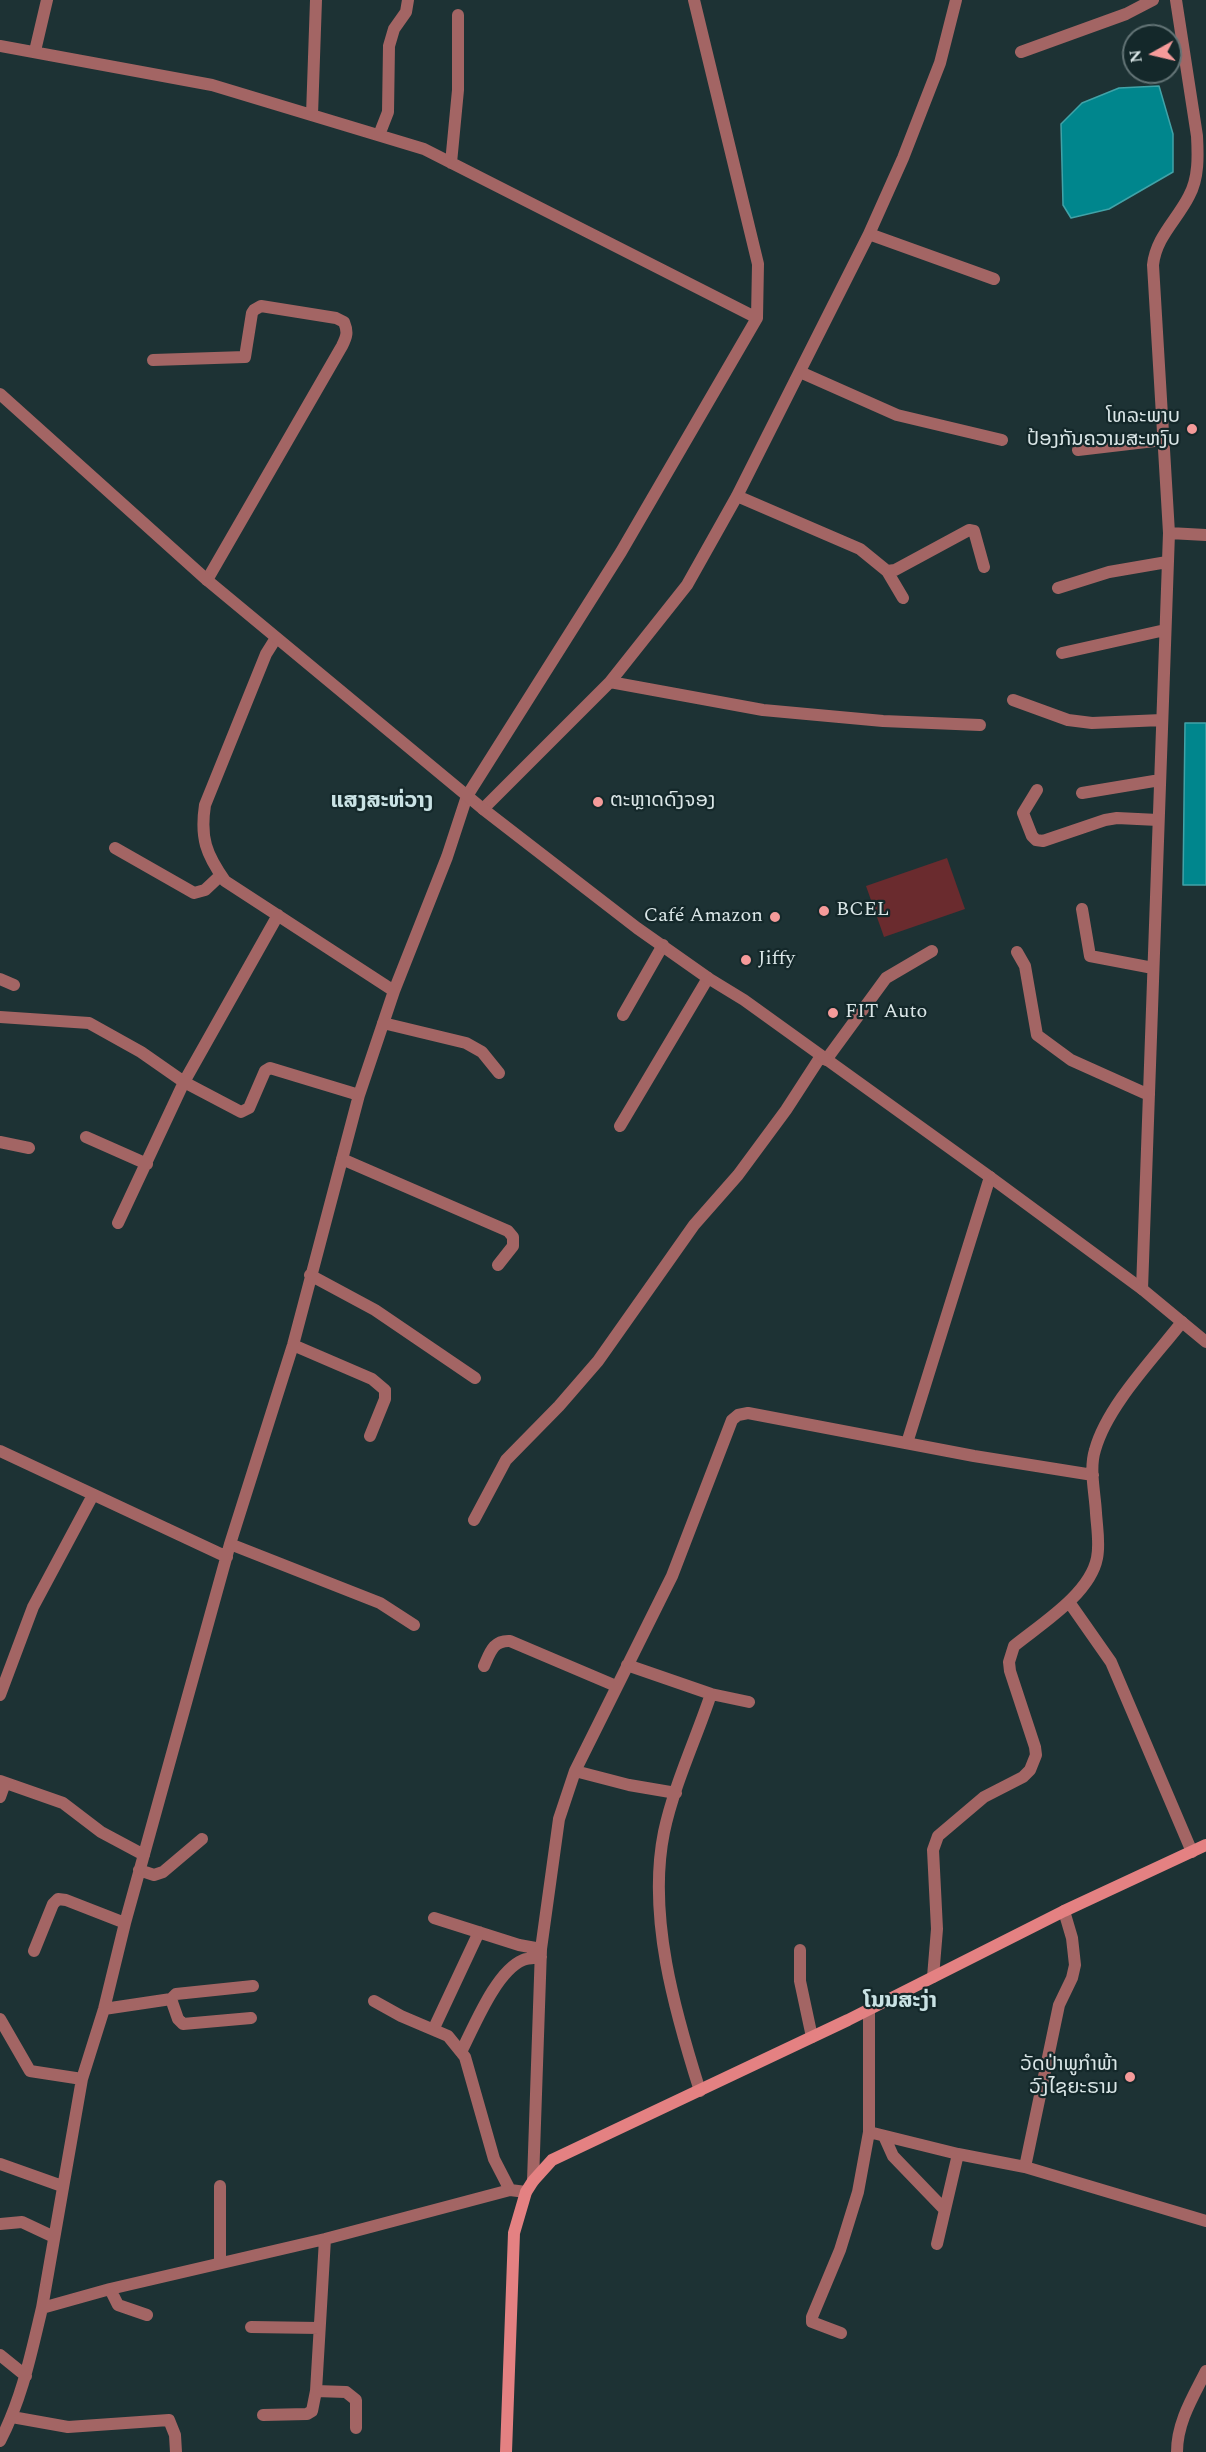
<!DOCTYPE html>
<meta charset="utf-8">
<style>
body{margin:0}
#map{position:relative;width:1206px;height:2452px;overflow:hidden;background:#1d3234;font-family:Spectral,serif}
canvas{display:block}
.north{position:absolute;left:1122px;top:24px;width:60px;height:60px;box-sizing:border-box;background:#14282a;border:2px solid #637476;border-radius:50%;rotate:262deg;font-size:16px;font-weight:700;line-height:24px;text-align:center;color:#dae6e7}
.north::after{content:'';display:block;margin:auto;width:21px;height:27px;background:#f59b9a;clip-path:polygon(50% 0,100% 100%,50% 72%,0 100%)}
</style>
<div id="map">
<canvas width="1206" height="2452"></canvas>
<div class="north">N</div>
</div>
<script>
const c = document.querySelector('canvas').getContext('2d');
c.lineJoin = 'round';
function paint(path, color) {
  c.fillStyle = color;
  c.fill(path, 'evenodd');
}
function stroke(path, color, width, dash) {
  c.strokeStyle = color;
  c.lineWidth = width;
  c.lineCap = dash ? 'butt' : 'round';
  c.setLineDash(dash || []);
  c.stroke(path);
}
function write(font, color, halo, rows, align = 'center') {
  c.font = font + ' Spectral,"Noto Sans Lao",serif';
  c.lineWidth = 4.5;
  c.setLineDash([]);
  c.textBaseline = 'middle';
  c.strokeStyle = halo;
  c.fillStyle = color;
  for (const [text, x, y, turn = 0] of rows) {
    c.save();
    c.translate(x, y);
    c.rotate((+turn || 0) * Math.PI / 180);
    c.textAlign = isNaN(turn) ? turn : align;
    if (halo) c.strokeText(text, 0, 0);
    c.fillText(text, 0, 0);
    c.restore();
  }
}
paint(new Path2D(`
 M947 858 965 909 884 937 866 886Z`), '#6a2b2e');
const water = new Path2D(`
 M1159 86 1173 134V172L1109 209 1071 218 1063 205 1061 124 1082 103 1119 88Z
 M1185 723H1206V885H1183Z`);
paint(water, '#00868d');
stroke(water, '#41a3a8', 1.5);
stroke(new Path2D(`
 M0 46 212 85 424 149 757 318
 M35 51 47 0
 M1021 52 1126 14 1153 0
 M312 115 316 0
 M379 135 388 112 389 46 394 29 406 12 408 0
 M451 163 458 90V15
 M869 234 994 279
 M153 360 245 357 252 313 254 310 261 306 336 318 344 322C348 332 347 336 342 346L207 580
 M800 372 897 415 1002 440
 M1078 450 1163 440
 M737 496 860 549 887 571 903 598
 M1169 533 1206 535
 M887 571 895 570 969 530 974 531 984 567
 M1058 588 1109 572 1167 562
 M276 638 266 654 205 805C200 838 206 854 225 881L394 991
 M1062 653 1165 630
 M610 682 763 710 883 721 980 725
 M1013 700 1068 720 1092 723 1162 720
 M1037 790 1023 813 1032 836 1036 840 1043 841 1105 820 1117 818 1158 820
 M1082 793 1160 780
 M483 809 610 682 687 585 737 496 869 234 903 158 940 63 956 0
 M115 848 194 893 205 890 221 875
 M1082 909 1090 956 1153 968
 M1017 952 1025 966 1037 1035 1071 1060 1149 1095
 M0 979 14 985
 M623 1015 663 945
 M0 1017 89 1023 141 1052 184 1082 241 1112 249 1108 265 1071 270 1068 359 1095
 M383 1023 466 1043 482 1052 499 1073
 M826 1060 886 978 932 951
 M620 1126 708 978
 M86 1137 147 1164
 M0 1142 29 1148
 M342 1159 508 1231 513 1237V1246L498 1265
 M118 1223 184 1082 278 915
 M310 1275 375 1310 475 1378
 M1142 1289 1169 533 1153 265C1156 237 1177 220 1189 196 1199 178 1198 155 1197 136L1176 0
 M293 1345 372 1379 385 1390V1399L370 1436
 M907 1443 990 1177
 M0 1451 227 1557
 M474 1520 506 1460 559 1406 598 1361 694 1225 738 1175 786 1110 821 1056
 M230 1544 380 1603 414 1625
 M1069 1602 1111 1662 1192 1852
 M627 1665 711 1694 749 1702
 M484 1666C490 1653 493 1640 510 1641L616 1686
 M0 1695 33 1607 93 1495
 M575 1771 629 1785 676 1793
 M0 1781 63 1803 101 1832 144 1855
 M0 1797 5 1783
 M139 1870 154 1875 163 1872 202 1839
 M434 1918 519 1945 541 1949
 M800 1950V1981L812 2037
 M34 1951 53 1904 58 1899 66 1900 125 1923
 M933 1977 937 1929 933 1850 938 1836 984 1797 1023 1777 1030 1770 1036 1755 1035 1747 1010 1671 1009 1662 1014 1646C1041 1624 1090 1594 1097 1558 1100 1544 1097 1528 1096 1513 1095 1493 1089 1469 1095 1450 1107 1406 1154 1358 1182 1322
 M171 1999 178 2019 183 2024 251 2018
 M374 2001 401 2016 448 2036 465 2057 494 2159 510 2190
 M104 2009 171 1999 176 1994 253 1986
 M0 2019 30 2071 82 2079
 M434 2028 479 1932
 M461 2052C474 2027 496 1971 523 1960 528 1958 535 1958 541 1957
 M700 2091C675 2012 647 1916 664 1832 674 1785 696 1739 711 1694
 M869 2132 958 2154 1025 2167 1206 2221
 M884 2136 893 2156 945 2210
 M0 2164 62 2186
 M1025 2167 1059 2005 1072 1978 1075 1965 1072 1938 1064 1911
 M533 2181 541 1949 559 1819 575 1771 672 1576 732 1420 738 1415 748 1413 974 1456 1093 1475
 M526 2192 510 2190 325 2239 110 2289 42 2308 82 2079 104 2009 125 1923 230 1544 293 1345 359 1095 394 991 447 857 467 796 621 552 757 318 758 264 694 0
 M0 2224 22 2222 54 2237
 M937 2244 958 2154
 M220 2263V2186
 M110 2289 118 2305 147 2315
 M251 2327 319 2328
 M841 2333 812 2322V2317L840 2250 858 2192 869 2132V2009
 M0 2355 26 2376
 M316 2391 346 2392 356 2400V2428
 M263 2415 307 2414 312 2411 316 2391 325 2239
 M12 2417 68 2427 169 2420 175 2435 176 2452
 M0 2441C22 2399 31 2354 42 2308
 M1177 2452C1177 2422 1193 2397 1206 2371`), '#a36564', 12);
stroke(new Path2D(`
 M0 394 207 580 483 809 637 928 708 978 744 1000 990 1177 1142 1289 1206 1342`), '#a36564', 12);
stroke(new Path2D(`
 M506 2452 514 2233 526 2192 533 2181 552 2160 848 2020 1064 1911 1206 1845`), '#e48182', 12);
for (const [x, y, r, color] of [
 [1192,429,6,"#f59b9a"],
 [598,802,6,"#f59b9a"],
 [824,911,6,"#f59b9a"],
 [775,917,6,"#f59b9a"],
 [746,960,6,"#f59b9a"],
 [833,1013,6,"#f59b9a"],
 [1130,2077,6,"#f59b9a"]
]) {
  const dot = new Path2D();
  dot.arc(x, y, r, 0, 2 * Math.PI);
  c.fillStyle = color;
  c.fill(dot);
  stroke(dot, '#14282a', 2);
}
write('20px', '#dae6e7', '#14282a', [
 ["ໂທລະພາບ",1180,418,"right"],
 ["ປ້ອງກັນຄວາມສະຫງົບ",1180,441,"right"],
 ["ຕະຫຼາດດົງຈອງ",610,802],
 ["BCEL",836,911],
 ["Café Amazon",763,917,"right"],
 ["Jiffy",758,960],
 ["FIT Auto",845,1013],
 ["ວັດປ່າພູກຳພ້າ",1118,2066,"right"],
 ["ວົງໄຊຍະຣາມ",1118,2089,"right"]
], 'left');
write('bold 22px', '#c9e2e4', '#14282a', [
 ["ແສງສະຫ່ວາງ",382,803],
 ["ໂນນສະງ່າ",900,2003]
]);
</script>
